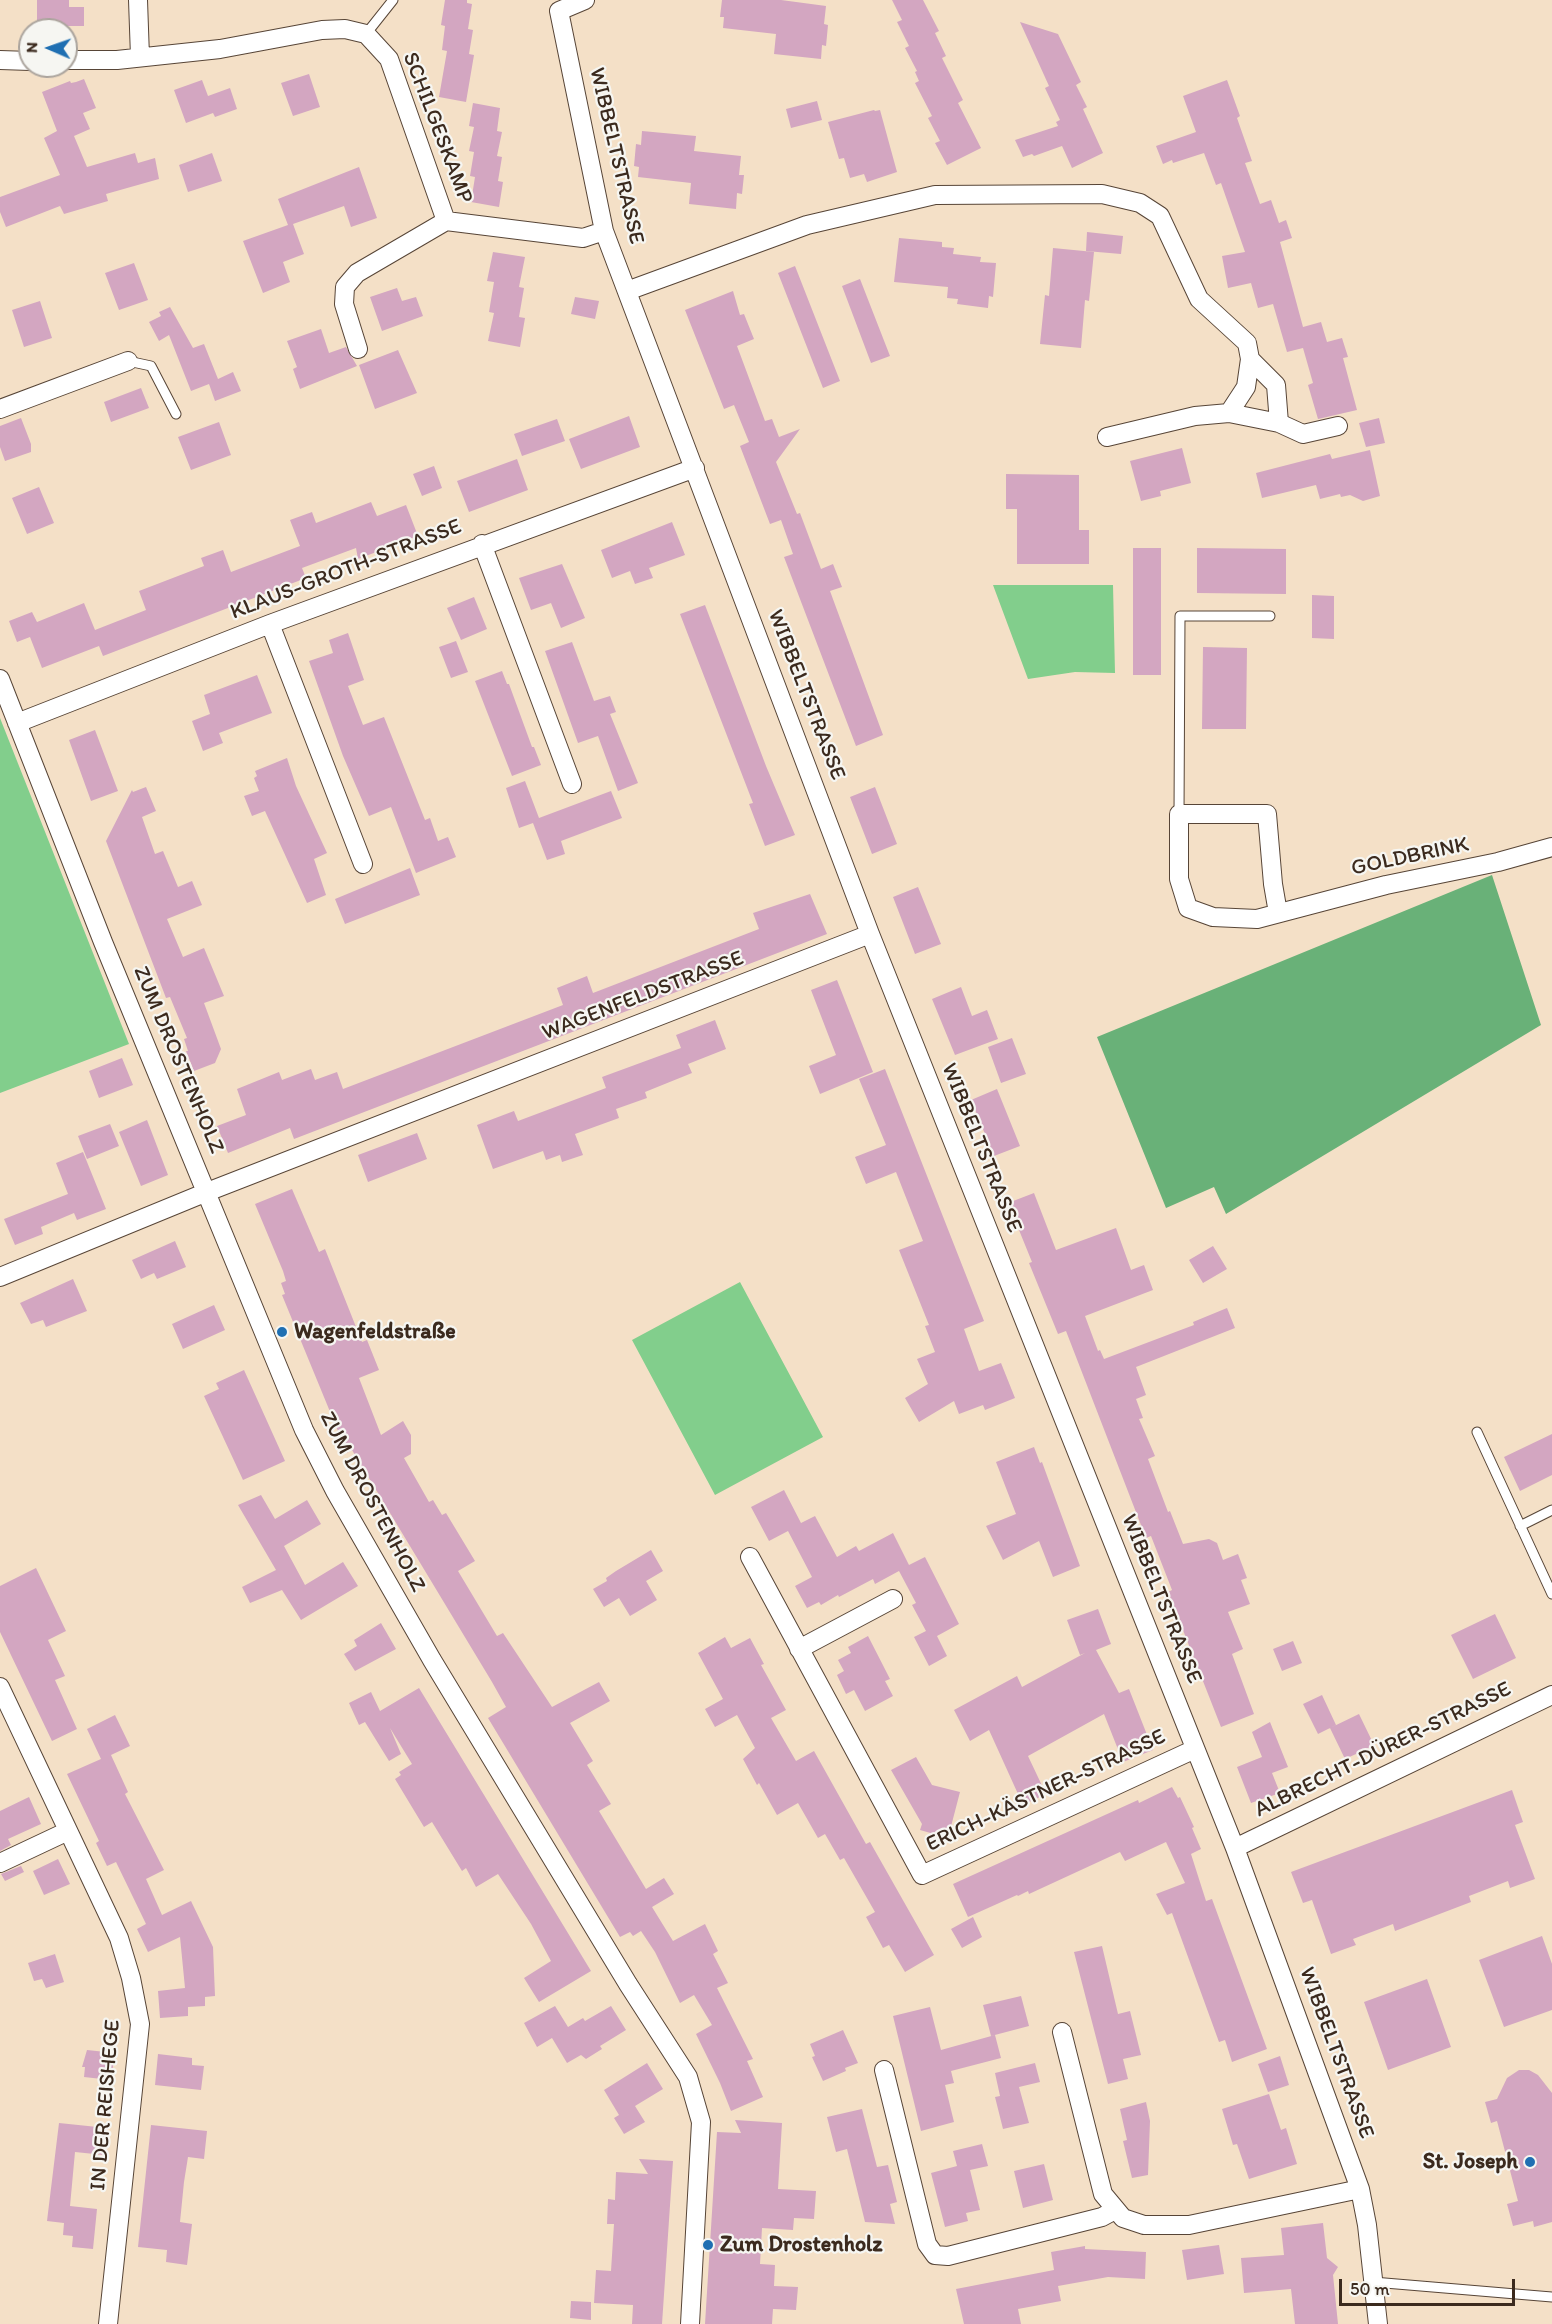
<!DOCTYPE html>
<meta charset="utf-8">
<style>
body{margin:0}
#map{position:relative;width:1552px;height:2324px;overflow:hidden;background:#f4e0c7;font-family:Itim,sans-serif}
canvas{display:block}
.north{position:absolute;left:18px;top:18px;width:60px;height:60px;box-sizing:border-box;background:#f6f6f2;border:2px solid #aba49d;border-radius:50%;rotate:272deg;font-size:16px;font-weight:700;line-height:24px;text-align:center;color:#3b2a1e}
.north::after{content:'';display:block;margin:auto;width:21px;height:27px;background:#1f6fb2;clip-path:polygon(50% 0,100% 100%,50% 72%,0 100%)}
.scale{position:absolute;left:1339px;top:2279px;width:176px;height:27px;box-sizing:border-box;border:3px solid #3b2a1e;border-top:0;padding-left:8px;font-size:18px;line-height:21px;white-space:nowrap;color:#3b2a1e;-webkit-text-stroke:4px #f6f6f2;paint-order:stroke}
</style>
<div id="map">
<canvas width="1552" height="2324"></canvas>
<div class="north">N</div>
<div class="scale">50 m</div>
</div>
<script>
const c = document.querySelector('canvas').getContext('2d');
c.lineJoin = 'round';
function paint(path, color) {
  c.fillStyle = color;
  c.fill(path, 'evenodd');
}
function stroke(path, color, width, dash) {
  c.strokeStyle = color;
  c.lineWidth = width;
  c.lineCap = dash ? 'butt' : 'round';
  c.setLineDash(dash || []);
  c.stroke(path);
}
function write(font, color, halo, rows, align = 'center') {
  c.font = font + ' Itim,sans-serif';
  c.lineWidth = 4.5;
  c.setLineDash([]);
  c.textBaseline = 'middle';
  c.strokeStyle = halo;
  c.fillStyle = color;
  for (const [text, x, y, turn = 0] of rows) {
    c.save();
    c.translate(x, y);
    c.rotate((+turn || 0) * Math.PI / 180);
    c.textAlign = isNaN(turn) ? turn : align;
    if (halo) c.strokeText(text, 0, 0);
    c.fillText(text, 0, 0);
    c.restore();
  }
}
paint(new Path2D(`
 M993 585H1113L1115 673 1075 672 1028 679Z
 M0 718 129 1044 0 1093Z
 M740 1282 823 1437 715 1495 632 1340Z`), '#82ce8c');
paint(new Path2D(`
 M1492 875 1541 1025 1226 1214 1214 1187 1166 1208 1097 1037Z`), '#69b178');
paint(new Path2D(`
 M37 0H69V7H84V26H37Z
 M445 0H467V3L472 4 468 29 473 30 469 54 474 55 466 102 439 97 447 51 442 50 445 26 441 25Z
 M722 0H781L826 6 824 24 828 25 826 46 822 45 821 59 774 54 776 34 723 28 724 17H720Z
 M892 0H923L939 31 935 33 946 56 942 58 963 100 958 103 981 148 947 165 935 143 940 141 928 118 932 116 915 83 919 81 915 72 917 71 905 48 909 46 897 22 902 20Z
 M1020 22 1058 34 1081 82 1076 85 1087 107 1083 109 1103 153 1072 168 1062 146 1034 156 1032 154 1023 157 1015 140 1058 126 1056 122 1060 120 1045 88 1049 86Z
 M309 74 320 107 293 116 281 83Z
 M84 79 96 108 83 113 90 129 74 136 87 167 135 153 138 163 155 158 159 179 106 194 108 201 64 214 60 206 6 227 0 212V197L60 175 44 138 57 131 42 92 70 81 71 83 76 82Z
 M202 80 208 96 230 88 237 109 215 117 213 113 186 123 174 90Z
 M1227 80 1240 116 1237 118 1252 161 1245 163 1260 204 1271 200 1279 223 1286 220 1292 238 1280 242 1303 327 1321 322 1327 342 1342 338 1348 357 1343 358 1357 410 1318 419 1308 385 1313 383 1303 348 1287 352 1273 304 1258 308 1251 283 1228 288 1222 256 1245 252 1221 183 1216 185 1204 153 1173 163 1172 160 1163 164 1156 146 1196 132 1183 96Z
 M817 101 822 120 791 128 786 109Z
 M473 103 500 108 497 131 502 132 497 156 502 157 498 181 503 182 499 207 471 202 475 177 470 176 474 152 469 151 474 127 469 126Z
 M874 110 875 111 880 110 897 172 867 182 864 174 850 178 844 158 839 159 828 122Z
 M642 131 696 136 694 151 741 156 739 175H744L742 194 737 193 736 209 689 204 691 183 638 177 639 167 634 166 636 144 641 145Z
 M212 153 222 181 188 192 179 165Z
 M359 167 377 218 351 227 344 206 293 224 304 254 283 262 290 282 263 293 243 241 288 225 278 199Z
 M1087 232 1123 236 1121 254 1086 251Z
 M899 238 942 242V247L954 248 953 254 981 257 980 262 996 263 993 297 989 296 988 308 957 304 958 299 947 298 948 287 894 282Z
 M1053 248 1094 252 1089 301 1085 300 1081 348 1040 344 1045 295 1049 296Z
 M493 252 525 257 519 287 524 288 519 317 525 318 520 347 488 341 494 313 489 312 494 282 487 281Z
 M134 263 148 300 119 310 105 273Z
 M795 266 840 381 823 388 778 273Z
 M860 279 890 356 871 363 842 286Z
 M397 288 402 301 416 297 423 316 382 331 370 297Z
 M733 291 740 315 744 314 754 339 737 346 765 421 772 419 779 437 800 429 776 462 797 514 800 513 821 569 833 564 842 587 830 591 883 735 856 746 784 557 793 554 781 520 770 524 740 446 749 442 734 405 724 409 685 310Z
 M575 297 599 301 595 319 571 314Z
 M40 301 52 338 24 347 12 310Z
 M170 307 193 348 204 344 218 379 233 372 241 391 215 401 209 384 191 391 169 335 159 341 149 322 161 316 159 312Z
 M321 329 329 353 346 347 357 366 300 389 293 369 297 367 287 341Z
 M398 350 417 393 375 409 359 365Z
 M141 388 149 408 111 422 104 402Z
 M629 416 640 447 581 469 569 439Z
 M21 418 31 444V452L5 461 0 447V426Z
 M1379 418 1385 443 1366 447 1359 423Z
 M557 419 565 441 522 456 514 434Z
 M219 422 231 455 191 470 178 437Z
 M1182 448 1191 483 1160 491 1161 496 1141 501 1130 461Z
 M1370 450 1380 496 1363 501 1350 495 1341 497 1340 494 1320 499 1316 485 1262 498 1256 473 1330 454 1332 459Z
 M517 459 528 490 469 512 457 481Z
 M434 466 442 488 422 496 413 474Z
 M1006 474 1079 475V530H1089V564H1017V509H1006Z
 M39 487 54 523 27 534 12 498Z
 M371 502 377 516 406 505 418 536 358 559 356 548 302 568 306 578 103 656 99 646 42 668 30 637 17 642 9 621 32 612 37 622 84 603 95 630 146 610 139 591 204 566 201 558 223 550 231 572 300 546 290 520 312 512 316 523Z
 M672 522 685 555 649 568 653 578 635 584 630 571 612 578 601 550Z
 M1133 548H1161V675H1133Z
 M1197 548 1286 549V594L1197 593Z
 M562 564 585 618 561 628 551 603 531 610 519 578Z
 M1312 595 1334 596V639L1312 638Z
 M474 597 487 629 461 640 447 608Z
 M705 605 766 766 795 835 765 846 749 804 753 803 680 614Z
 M348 633 364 680 348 686 363 725 384 717 425 820 430 818 438 841 448 837 456 857 416 873 391 807 369 816 343 756 309 661 333 653 329 640Z
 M456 641 468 672 451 678 439 647Z
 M572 642 594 701 610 696 616 712 610 714 638 783 618 791 598 736 578 743 545 651Z
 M1203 647 1247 648 1246 729H1202Z
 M502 671 507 684H509L532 747H534L541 765 512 776 475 681Z
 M257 675 272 713 219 733 223 743 203 751 192 721 210 714 204 695Z
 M95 730 118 791 91 801 69 740Z
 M287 758 296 786 327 853 314 859 326 895 307 903 265 811 252 816 244 796 259 791 254 778 257 776 255 771Z
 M525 781 539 818 611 791 622 818 561 841 565 854 547 860 533 823 519 828 506 788Z
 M146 787 156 811 142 817 155 854 163 851 178 887 192 881 202 905 167 919 183 957 204 948 224 996 204 1003 221 1049 215 1063 194 1071 186 1051H188L184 1039 187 1038 170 997 166 998 106 841 132 790 133 792Z
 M875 787 897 844 872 854 850 797Z
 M410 868 420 895 345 924 335 899Z
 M918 887 941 944 915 954 893 897Z
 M810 894 827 934 294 1139 290 1128 228 1153 217 1126 246 1115 237 1089 279 1072 282 1080 311 1069 315 1080 337 1072 343 1089 563 1005 557 988 587 976 593 993 759 929 753 913Z
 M837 980 873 1072 820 1094 809 1066 836 1055 811 990Z
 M961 987 972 1016 987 1010 998 1039 955 1055 932 999Z
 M715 1020 726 1049 688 1064 692 1073 645 1092 647 1098 616 1109 619 1118 575 1134 583 1155 562 1162 560 1155 546 1160 543 1151 493 1169 477 1125 514 1111 518 1121 606 1088 602 1077 681 1048 676 1035Z
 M1012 1038 1026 1074 1001 1083 988 1047Z
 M122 1058 133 1085 99 1098 89 1071Z
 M885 1069 984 1321 964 1329 979 1371 1001 1363 1015 1398 985 1410 983 1405 959 1414 954 1401 919 1422 905 1398 928 1384 917 1359 935 1352 925 1326 929 1325 899 1250 923 1241 896 1172 866 1184 855 1157 886 1145 859 1079Z
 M997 1089 1020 1146 994 1156 971 1100Z
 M147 1120 168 1175 141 1186 119 1132Z
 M110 1124 119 1146 87 1159 78 1136Z
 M417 1133 427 1159 368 1182 358 1155Z
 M83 1152 106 1209 77 1220 74 1213 41 1227 43 1234 15 1245 4 1219 68 1194 56 1163Z
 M292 1189 319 1252 325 1249 362 1342 367 1340 379 1370 359 1378 381 1435 403 1421 411 1435V1454L404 1458 429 1502 433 1500 442 1515 446 1513 475 1561 458 1571 497 1636 503 1633 552 1707 599 1682 610 1701 570 1723 593 1761 587 1765 611 1804 599 1811 646 1889 664 1878 674 1894 652 1907 673 1941 705 1924 718 1951 713 1954 728 1983 717 1988 753 2059 747 2061 763 2097 731 2111 720 2083 696 2034 712 2025 694 1995 680 2003 655 1952 641 1931 633 1936 630 1932 620 1937 488 1718 506 1707 492 1682 352 1450 347 1453 282 1295 285 1294 281 1283 286 1281 283 1271 255 1204Z
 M1034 1193 1056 1250 1116 1228 1131 1270 1144 1265 1153 1290 1085 1316 1098 1351 1100 1350 1104 1359 1194 1325 1193 1322 1227 1308 1235 1328 1136 1367 1146 1395 1136 1399 1143 1418 1139 1419 1155 1456 1148 1459 1168 1512 1170 1511 1183 1544 1209 1539 1217 1543 1223 1560 1238 1554 1247 1578 1241 1580 1250 1604 1228 1612 1243 1649 1232 1654 1254 1714 1221 1727 1168 1592 1172 1590 1151 1536 1146 1538 1066 1331 1058 1334 1029 1263 1032 1262 1008 1203Z
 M175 1241 186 1267 157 1279 154 1273 141 1279 132 1260Z
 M1213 1246 1227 1269 1203 1283 1189 1260Z
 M73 1279 87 1311 46 1327 43 1320 31 1324 20 1303Z
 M214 1305 225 1330 183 1349 172 1324Z
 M244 1370 285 1461 243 1480 204 1396 219 1389 216 1383Z
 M1552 1434V1475L1520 1491 1504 1457Z
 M1034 1447 1040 1463 1042 1462 1080 1566 1053 1577 1039 1541 1003 1560 986 1526 1016 1514 996 1462Z
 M784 1490 801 1523 815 1516 837 1557 856 1546 859 1551 893 1533 909 1565 925 1557 959 1624 937 1636 947 1656 929 1666 914 1637 926 1631 912 1605 916 1603 899 1571 875 1584 873 1579 839 1597 838 1595 821 1605 819 1602 807 1608 795 1586 812 1577 788 1531 769 1541 751 1507Z
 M261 1495 275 1519 307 1500 321 1524 284 1546 305 1585 343 1562 358 1586 301 1620 282 1590 250 1603 242 1587 276 1570 238 1505Z
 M651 1550 663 1571 646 1581 657 1600 630 1616 619 1598 604 1607 593 1589 607 1581 606 1578 616 1571Z
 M36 1568 66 1631 48 1640 65 1676 55 1680 77 1729 52 1741 0 1632V1586Z
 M1098 1609 1111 1644 1096 1650 1119 1693 1129 1689 1153 1750 1123 1762 1104 1714 1028 1756 1046 1794 1023 1805 989 1730 970 1741 954 1710 1017 1676 1022 1687 1085 1653 1080 1655 1067 1620Z
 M1495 1614 1516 1658 1473 1679 1451 1635Z
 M381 1623 396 1649 355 1671 344 1654 357 1646 354 1640Z
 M868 1636 890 1679 885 1681 893 1696 865 1711 854 1690 846 1694 837 1675 844 1671 838 1660 851 1653 848 1647Z
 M725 1637 731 1648 750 1638 764 1664 761 1665 786 1710 771 1718 796 1761 814 1751 866 1844 870 1842 934 1955 905 1972 889 1945 883 1948 866 1917 875 1912 844 1858 840 1860 825 1834 818 1838 798 1803 777 1815 759 1783 757 1785 743 1759 755 1748 737 1715 715 1727 705 1709 723 1699 698 1653Z
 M1293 1641 1302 1663 1282 1671 1273 1649Z
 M419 1688 591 1971 539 2002 524 1978 551 1961 531 1924 498 1874 476 1887 466 1868 462 1871 432 1822 424 1827 395 1779 401 1775 399 1772 412 1764 390 1728 401 1754 389 1761 365 1722 359 1725 349 1703 371 1692 380 1711Z
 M1322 1695 1336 1725 1318 1734 1303 1704Z
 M1359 1714 1374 1745 1365 1750V1760L1356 1754 1345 1759 1330 1728Z
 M115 1715 130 1746 111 1755 128 1792 125 1794 164 1870 146 1879 162 1915 191 1901 213 1947 215 1996 205 1997V2006L188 2007V2016L160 2018 158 1991 185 1988 180 1937 148 1952 137 1929 146 1924 116 1862 107 1866 96 1843 99 1841 67 1774 101 1759 87 1729Z
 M1270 1722 1288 1767 1272 1773 1280 1793 1251 1803 1237 1767 1262 1757 1252 1732Z
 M916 1757 932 1785 960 1792 948 1838 920 1830 922 1824 891 1770Z
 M1172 1787 1178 1798 1180 1797 1194 1827 1192 1828 1201 1849 1191 1854 1206 1901 1212 1899 1267 2049 1232 2062 1225 2040 1219 2042 1172 1913 1167 1915 1156 1894 1185 1883 1166 1842 1125 1861 1120 1852 1029 1894 1028 1891 1018 1896 1017 1895 968 1917 953 1884 1138 1800 1139 1803Z
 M1512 1790 1523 1822 1515 1825 1535 1879 1510 1888 1508 1881 1469 1896 1471 1902 1395 1931 1393 1924 1353 1939 1356 1945 1331 1954 1312 1900 1303 1903 1291 1872Z
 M29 1797 41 1824 8 1839 11 1845 0 1851V1811Z
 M58 1859 70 1884 44 1895 33 1871Z
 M21 1866 24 1872 5 1881 1 1874Z
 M973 1917 982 1937 962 1948 951 1929Z
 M1542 1936 1552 1964V2010L1504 2027 1479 1960Z
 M1102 1946 1118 2014 1130 2011 1141 2055 1123 2059 1128 2079 1108 2084 1074 1952Z
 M55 1954 64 1982 46 1988 42 1979 34 1981 28 1963Z
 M1427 1979 1451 2047 1388 2070 1364 2002Z
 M1021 1996 1029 2026 991 2036 983 2005Z
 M555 2006 568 2027 583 2018 585 2021 611 2006 626 2030 600 2046 602 2049 586 2059 581 2055 567 2063 552 2038 537 2047 524 2023Z
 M930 2007 941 2050 995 2035 1001 2058 951 2071 954 2083 945 2085 954 2122 921 2131 893 2016Z
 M843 2030 858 2063 845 2068 846 2071 823 2081 812 2057 815 2056 810 2044Z
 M87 2050 115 2053 111 2080 84 2077 85 2067H82Z
 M158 2054 192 2058V2065L204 2066 201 2090 155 2085Z
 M1280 2056 1289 2085 1268 2092 1258 2064Z
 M647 2063 663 2089 635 2106 645 2122 624 2134 614 2118 619 2115 604 2090Z
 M1035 2063 1040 2082 1019 2087 1029 2123 1003 2129 995 2097 1000 2096 995 2073Z
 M1519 2070H1529L1538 2075 1552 2093V2222L1534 2227 1533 2221 1513 2226 1507 2204 1518 2201 1497 2121 1491 2123 1485 2102 1497 2099 1507 2078Z
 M1269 2094 1281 2130 1286 2128 1297 2164 1249 2179 1237 2144 1233 2145 1222 2109Z
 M1146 2102 1150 2121 1148 2175 1132 2178 1123 2141 1127 2140 1120 2109Z
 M862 2109 877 2167 888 2165 897 2202 890 2204 895 2224 865 2222 847 2149 836 2152 827 2117Z
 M735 2120 782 2123 778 2189 816 2191 814 2219 794 2218 793 2230 762 2228 760 2264 775 2265 774 2286 798 2287 796 2310 773 2309 772 2324H705L717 2132 741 2133Z
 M59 2123 107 2128 104 2155 75 2152 70 2206 97 2209 93 2249 72 2247 73 2236 63 2235 64 2223 47 2221Z
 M151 2125 207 2131 204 2159 188 2157 184 2182 180 2222 192 2224 187 2265 166 2262 167 2250 138 2247Z
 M982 2144 988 2166 970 2170 980 2210 966 2213 968 2221 945 2227 931 2173 957 2166 953 2151Z
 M639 2159 673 2161 662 2324H632L633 2305 594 2303 596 2270 611 2271 614 2224H607L608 2199 615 2200 616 2172 648 2174Z
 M1044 2164 1053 2200 1023 2208 1014 2171Z
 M1323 2223 1327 2258 1338 2267 1333 2275 1338 2324H1295L1291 2289 1244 2293 1241 2258 1284 2255 1281 2228Z
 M1219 2245 1224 2274 1187 2280 1182 2250Z
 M1085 2246V2249L1146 2252 1145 2279 1108 2277 1058 2286 1061 2301 1018 2309 1021 2324H964L956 2289 1054 2270 1051 2252Z
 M571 2301 591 2302V2320L570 2318Z`), '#d3a6c1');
const lane = new Path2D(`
 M366 34 393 0
 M128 361 151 366 176 414
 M1179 814 1180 616H1270
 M1477 1432 1552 1594
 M1520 1526 1552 1510
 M1373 2282 1552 2297`);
const street = new Path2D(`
 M138 0 140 57
 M585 0 559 11 604 231 870 934 1235 1848 1360 2189 1367 2225 1378 2324
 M0 60 30 61
 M66 60H117L220 49 322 30 345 29 366 34 389 59 446 221
 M627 291 807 225 935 195 1102 194 1140 203 1160 216 1199 299 1247 343 1250 359 1246 387 1229 413
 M358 349 344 304 345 287 357 273 446 221 583 238 604 231
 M1250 359 1276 385 1279 423
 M0 409 128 361
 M1107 437 1195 416 1229 413 1279 423 1303 434 1338 426
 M482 544 572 784
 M270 624 363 864
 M0 679 103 942 304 1430 335 1491 432 1660 628 1984 688 2077 701 2122 690 2324
 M17 723 270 624 695 468
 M1278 913 1273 884 1267 814H1179V879L1188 908 1213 917 1257 919 1386 885 1498 862 1552 847
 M0 1277 207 1192 870 934
 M750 1557 922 1875 1195 1749
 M799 1649 893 1599
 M0 1687 119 1938 131 1978 140 2024 108 2324
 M1235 1848 1552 1695
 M0 1863 68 1831
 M1062 2032 1103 2194 1123 2218 1144 2225H1189L1360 2189
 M884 2070 927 2244 935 2255 948 2256 1102 2217 1115 2210`);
stroke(lane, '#574537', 11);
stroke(street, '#574537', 20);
stroke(lane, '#fff', 9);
stroke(street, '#fff', 18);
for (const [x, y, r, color] of [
 [282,1332,6,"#1f6fb2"],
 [1530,2162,6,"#1f6fb2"],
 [708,2245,6,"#1f6fb2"]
]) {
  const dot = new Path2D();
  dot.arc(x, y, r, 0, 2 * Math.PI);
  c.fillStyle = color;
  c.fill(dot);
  stroke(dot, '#f6f6f2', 2);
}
write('22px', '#3b2a1e', '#f6f6f2', [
 ["SCHILGESKAMP",437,128,69],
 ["WIBBELTSTRASSE",616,156,77],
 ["KLAUS-GROTH-STRASSE",346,570,-21],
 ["WIBBELTSTRASSE",806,695,69],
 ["GOLDBRINK",1410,857,-12],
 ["WAGENFELDSTRASSE",643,996,-21],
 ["ZUM DROSTENHOLZ",178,1060,67],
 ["WIBBELTSTRASSE",981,1148,68],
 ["ZUM DROSTENHOLZ",372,1502,62],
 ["WIBBELTSTRASSE",1161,1599,68],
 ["ALBRECHT-DÜRER-STRASSE",1383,1750,-26],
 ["ERICH-KÄSTNER-STRASSE",1046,1791,-25],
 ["WIBBELTSTRASSE",1336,2053,70],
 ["IN DER REISHEGE",106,2105,-85]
]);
write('bold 22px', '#3b2a1e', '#f6f6f2', [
 ["Wagenfeldstraße",294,1332],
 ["St. Joseph",1518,2162,"right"],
 ["Zum Drostenholz",720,2245]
], 'left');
</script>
